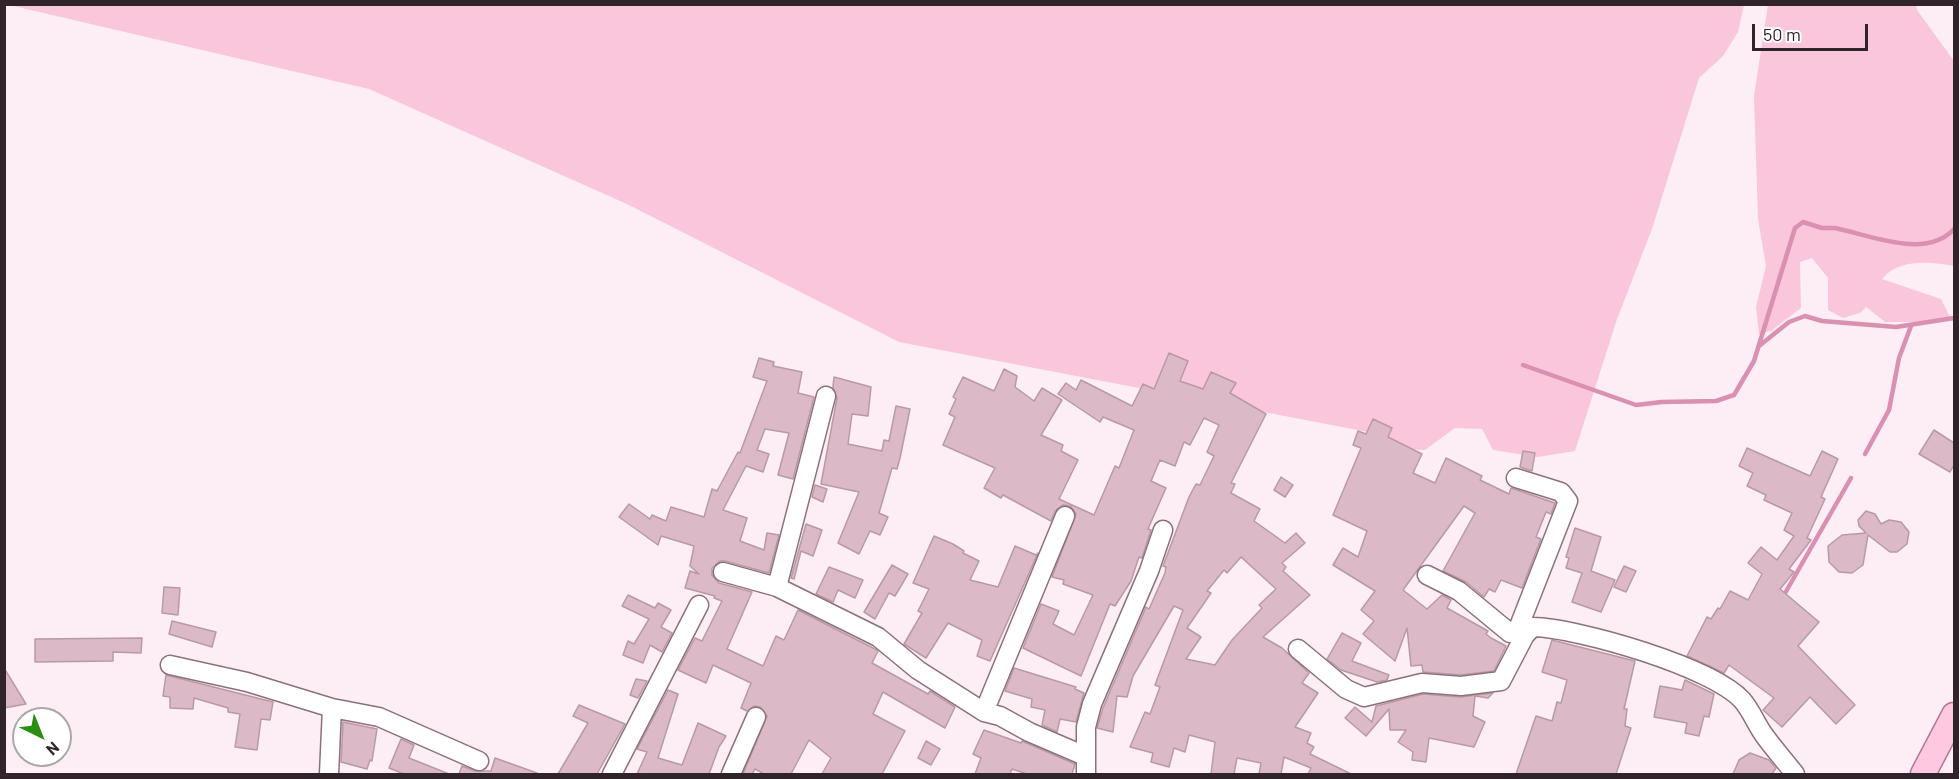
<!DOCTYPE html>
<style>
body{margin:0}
#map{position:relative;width:1959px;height:779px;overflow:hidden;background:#fceef4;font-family:Barlow,sans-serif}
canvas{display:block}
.frame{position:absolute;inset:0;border:6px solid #302329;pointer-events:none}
.north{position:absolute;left:12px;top:707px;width:60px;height:60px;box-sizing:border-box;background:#fff;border:2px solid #aca7a9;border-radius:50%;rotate:137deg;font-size:16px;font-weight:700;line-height:24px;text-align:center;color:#302329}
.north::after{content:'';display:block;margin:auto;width:21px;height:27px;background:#288f10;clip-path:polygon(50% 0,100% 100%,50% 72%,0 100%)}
.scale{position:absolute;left:1752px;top:24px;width:116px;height:27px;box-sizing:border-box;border:3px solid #302329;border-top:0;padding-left:8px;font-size:18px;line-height:21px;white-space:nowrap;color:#302329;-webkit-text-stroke:4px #fff;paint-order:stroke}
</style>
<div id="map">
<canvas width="1959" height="779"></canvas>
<div class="frame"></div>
<div class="north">N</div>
<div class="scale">50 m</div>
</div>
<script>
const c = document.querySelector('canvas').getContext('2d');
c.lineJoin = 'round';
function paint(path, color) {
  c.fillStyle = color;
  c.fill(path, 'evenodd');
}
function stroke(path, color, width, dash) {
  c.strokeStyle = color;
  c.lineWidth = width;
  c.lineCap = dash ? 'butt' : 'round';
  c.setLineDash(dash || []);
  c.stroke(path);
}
paint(new Path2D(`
 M5 4 1744 5 1738 32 1723 56 1699 78 1652 229 1617 319 1575 451 1538 457 1493 450 1482 429 1455 428 1425 450 1402 449 1368 432 899 342 629 205 369 89Z
 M1768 5H1916L1917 10 1954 61V266C1931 262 1899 258 1882 279L1941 299 1950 317 1916 322H1885L1866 307 1860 313 1843 318 1828 310V278L1812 258 1800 262 1801 308 1771 331 1759 334 1756 307 1766 266 1758 219 1754 96Z`), '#fac6dc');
stroke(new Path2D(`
 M1759 346 1789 322 1805 316 1822 321 1896 327 1954 318
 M1523 365 1636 405 1662 402 1716 401 1734 395 1754 361 1795 228 1803 222 1822 228H1835C1870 235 1926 260 1954 229
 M1865 454 1889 410 1899 358 1911 326
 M1784 595 1851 478`), '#d990b1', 4.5);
const building = new Path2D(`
 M1169 353 1188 361 1180 381 1203 389 1211 372 1236 383 1230 393 1266 414 1231 483 1235 484 1231 493 1260 509 1254 521 1285 543 1296 533 1305 543 1282 563 1286 567 1283 571 1310 595 1263 637 1282 648 1309 673 1302 683 1318 693 1295 727 1311 733 1307 743 1314 747 1310 754 1351 774H1308L1311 768 1284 757 1281 774H1259L1261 763 1237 758 1234 774H1211L1215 742 1189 735 1185 752 1174 748 1169 767 1151 762 1153 753 1130 747 1145 712 1150 714 1160 687 1155 685 1183 610 1174 606 1133 676 1127 697 1117 696 1113 732 1097 728 1103 708 1146 607 1149 609 1165 573 1166 567 1163 566 1189 497 1196 484 1200 485 1214 456 1207 452 1219 425 1204 418 1190 445 1184 442 1175 466 1160 460 1151 481 1166 488 1151 522 1148 529 1151 530 1142 558 1139 557 1131 581 1115 606 1110 604 1081 676 1023 648 1041 604 1059 611 1053 624 1074 635 1093 595 1063 584 1064 580 1052 577 1076 514 1070 506 1063 505 1055 511 1051 521 1003 495 1001 498 984 488 995 468 943 445 955 417 949 414 956 399 953 397 963 377 994 391 1004 369 1017 376 1015 387 1034 401 1042 388 1062 400 1041 435 1063 445 1061 451 1078 460 1059 499 1094 515 1115 466 1119 468 1134 430 1103 417 1100 422 1058 394 1066 383 1076 390 1081 380 1132 406 1143 384 1154 389ZM1241 557 1276 589 1259 605 1262 608 1232 640 1215 665 1186 659 1201 637 1187 628 1211 593 1207 591 1224 570 1227 573Z
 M759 358 774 362 773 366 802 372 798 393 814 397 793 479 778 475 789 433 765 429 757 450 769 454 763 472 746 466 723 510 747 518 740 541 764 550 767 533 779 535 769 573 725 561H720L712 568V575L719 583 752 592 727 649 763 666 776 636 784 640 798 610 875 649 878 651 872 663 928 694 930 691 955 707 945 728 883 692 873 714 905 731 882 774H822L831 758 809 740 791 774H764L755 769 752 774H743L767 716 760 707 754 706 747 711 741 708 751 683 713 665 706 683 678 670 695 638 702 641 722 601 714 598 715 596 685 588 690 571 699 574 690 566 694 546 661 536 658 545 619 517 629 504 650 519 652 515 666 521 671 507 704 517 712 489 717 491 738 452 740 453 767 381 753 377Z
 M834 377 871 387 868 416 852 414 848 444 882 451 884 440 889 441 896 406 910 409 900 458 897 469 892 468 879 513 888 517 880 535 870 531 859 554 838 543 859 492 821 484 837 398 833 387Z
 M1373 419 1392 428 1388 437 1422 454 1413 473 1435 483 1446 458 1482 476 1480 480 1509 494 1511 488 1555 503 1551 514 1546 512 1536 537 1541 539 1522 588 1501 580 1495 592 1489 589 1484 597 1466 582 1443 571 1475 513 1464 506 1403 590 1427 609 1442 595 1451 600 1447 608 1488 631 1486 634 1491 638 1506 646 1494 671 1461 675 1423 672 1422 665 1411 666 1407 628 1395 661 1363 634 1374 621 1361 610 1375 591 1333 565 1343 548 1358 557 1367 531 1333 515 1361 448 1353 445 1358 431 1366 434Z
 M1934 430 1954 443V465L1950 472 1919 454Z
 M1747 448 1810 476 1822 451 1838 459 1821 497 1825 499 1807 538 1811 540 1789 569 1794 572 1780 589 1819 622 1798 646 1855 705 1836 724 1810 697 1782 727 1763 710 1774 698 1729 665 1724 673 1687 656 1707 617 1711 619 1718 608 1720 609 1730 591 1748 600 1762 574 1748 563 1761 547 1777 560 1794 536 1784 530 1792 513 1764 500 1766 495 1747 486 1753 473 1739 466Z
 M1523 451 1535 453 1532 471 1520 467Z
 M1281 477 1293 485 1285 497 1274 490Z
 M815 485 827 489 823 502 812 497Z
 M1866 511 1875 514 1881 524 1889 520 1901 522 1909 532 1907 544 1897 552H1890L1868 535 1863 565 1852 573 1839 572 1829 562 1828 546 1842 535 1866 533 1859 526 1858 520Z
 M806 524 822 530 813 556 801 551 794 579 791 578Z
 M1575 528 1601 537 1591 571 1615 580 1601 612 1572 602 1582 573 1566 568 1569 558 1566 557Z
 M934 536 953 544 964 551 963 553 979 561 970 580 998 587 1015 546 1036 555 1038 553 990 661 977 656 982 640 948 623 926 658 904 644 922 613 918 611 929 589 913 583Z
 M892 565 908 574 895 596 889 593 875 619 864 612Z
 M1624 566 1636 571 1626 592 1614 587Z
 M829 567 863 580 855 598 838 590 833 602 816 594Z
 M164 587 180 588 178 615 162 613Z
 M628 595 655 608 658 603 671 610 661 627 672 633 662 652 650 645 643 663 623 655 628 641 634 644 649 619 622 606Z
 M172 621 216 632 212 647 169 634Z
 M1342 633 1361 643 1352 661 1389 675 1387 680 1377 682 1341 670 1327 659Z
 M142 638 141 653 113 652V661L35 662V639Z
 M1552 640 1635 661 1624 709H1627L1625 726 1631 728 1616 774H1516L1536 716 1552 721 1557 702 1561 703 1567 680 1542 672Z
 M4 668 26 704 4 708Z
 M1014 668 1076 687 1075 689 1084 693 1076 722 1060 719 1057 732 1042 725 1045 710 1031 707 1032 699 1005 691Z
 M166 675 273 702 270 720 261 719 257 750 235 747 240 714 228 712V708L194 698 193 709 170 708V697L163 696Z
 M636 679 647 681 638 698 630 695Z
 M1685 680 1714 694 1709 717 1704 716 1699 736 1685 733 1687 723 1654 717 1660 686 1682 690Z
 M668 690 678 694 658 758 682 765 698 723 726 736 719 747 709 774H637L647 752 637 749Z
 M1493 693 1488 698 1475 696 1473 716 1485 722 1474 747 1429 738 1426 762 1412 760 1413 752 1398 742 1406 730H1390L1389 709 1366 736 1345 718 1355 707 1372 722 1376 706 1423 694 1460 697Z
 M579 705 625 724 597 774H558L588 723 573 716Z
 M343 722 377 729 372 761 370 760 367 769 341 762Z
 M984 730 1021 743 1022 741 1075 764 1072 774H1027L1012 769 1010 774H975L981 758 973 754Z
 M401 739 414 745 409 758 449 774H404L389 768Z
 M926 741 940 749 931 765 918 758Z
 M1750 753 1769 760 1776 768 1772 774H1733L1739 760Z
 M495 758 537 773V774H459L462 766 475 771H491Z`);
paint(building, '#dbb9c7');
stroke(building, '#b999a7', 1.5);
const minor = new Path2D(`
 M826 396 777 587 878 637 918 670 984 712 1000 716 1029 732 1085 756
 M723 572 777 587
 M1427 575 1459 591 1510 633 1525 635 1533 627C1578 628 1712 667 1742 700 1751 710 1756 724 1764 735 1774 749 1785 761 1795 774
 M1516 634 1568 501 1561 492 1516 478
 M1298 649 1346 689 1364 697 1422 683 1461 686 1501 681 1525 635
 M170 665 247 682 332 708 379 717 479 761
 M984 712 1065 516
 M329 774 332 708
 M612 774 699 605
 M731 774 756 717
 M1086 774V727L1092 704 1149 571 1163 530`);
const major = new Path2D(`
 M1923 774 1954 715`);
stroke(minor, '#8e707d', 21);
stroke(major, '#b57693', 27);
stroke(minor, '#fff', 18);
stroke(major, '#fec8e0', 24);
</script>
